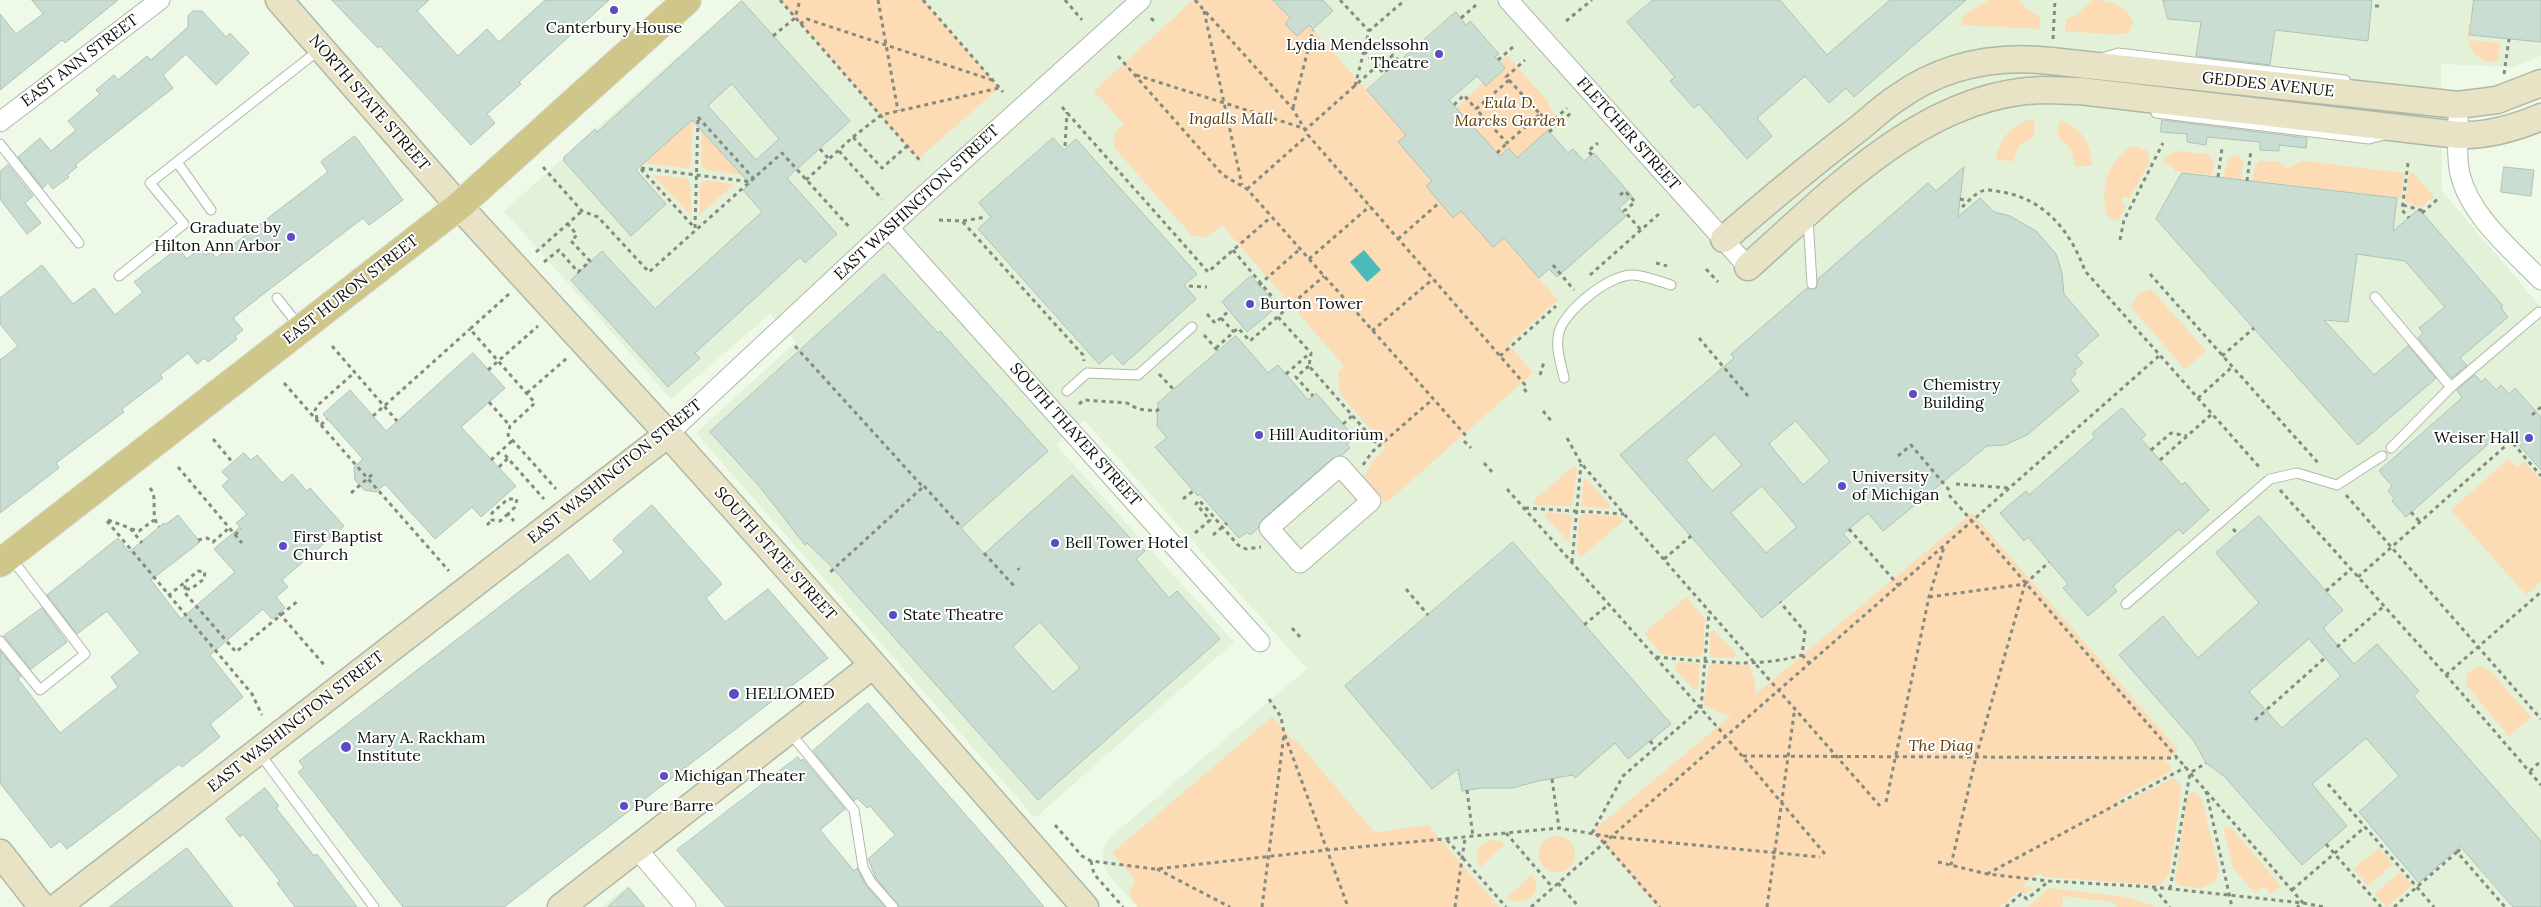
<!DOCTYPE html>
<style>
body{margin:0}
canvas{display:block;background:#eef9e7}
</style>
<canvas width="2541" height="907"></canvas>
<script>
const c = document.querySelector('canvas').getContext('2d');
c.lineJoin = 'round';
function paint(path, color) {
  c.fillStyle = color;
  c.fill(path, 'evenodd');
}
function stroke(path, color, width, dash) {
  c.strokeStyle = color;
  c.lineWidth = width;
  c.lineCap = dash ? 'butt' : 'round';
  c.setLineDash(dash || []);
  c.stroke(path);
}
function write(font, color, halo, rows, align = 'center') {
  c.font = font + ' Lora,serif';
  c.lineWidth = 4;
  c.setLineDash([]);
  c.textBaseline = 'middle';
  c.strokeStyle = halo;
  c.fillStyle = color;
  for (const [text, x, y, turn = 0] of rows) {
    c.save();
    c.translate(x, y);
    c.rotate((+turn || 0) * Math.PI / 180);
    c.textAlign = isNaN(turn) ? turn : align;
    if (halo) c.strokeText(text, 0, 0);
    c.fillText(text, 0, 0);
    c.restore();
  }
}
paint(new Path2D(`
 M741 0H2541V55L2538 57 2513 67 2441 64 2442 191 2541 307V907H1137L1107 873 1102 861 1104 847 1113 835 1307 669 1084 420 1056 445 1234 642 1035 818 696 433 796 342 770 314 671 399 504 211Z
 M628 886 646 907H601Z`), '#e2f1d8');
paint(new Path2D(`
 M780 0H923L999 88 918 159Z
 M1193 0H1273L1290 18 1285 24 1297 36 1309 25 1406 135 1399 142 1432 181 1426 187 1453 217 1461 211 1503 238 1558 300 1508 344 1533 373 1386 503 1364 478 1372 461 1386 448 1340 393 1338 372 1344 366 1222 225 1206 237 1192 236 1114 147 1115 132 1124 124 1094 91Z
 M1989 0H2019L2026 8 2040 17V29L1962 25 1961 20 1966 14Z
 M2092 0C2108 0 2129 6 2133 23L2129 33 2116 35 2065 31 2066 19 2077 14Z
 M2468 24H2470L2469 40 2500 43 2498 61 2487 62C2470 55 2467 41 2468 24Z
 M1507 56 1550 104 1547 106 1560 120 1517 158 1509 149 1500 156 1456 108 1483 83 1486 85 1505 69 1500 62Z
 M693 117 691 165 687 168 642 163Z
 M2034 118V137L2018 147 2013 161 1996 160C1998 138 2014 124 2034 118Z
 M2059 120C2081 127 2092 144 2092 166H2075L2071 149 2058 137Z
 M702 131 742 175 706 170 701 166Z
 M2132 146 2147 151 2150 161 2129 199 2126 196 2121 198 2125 208 2119 219 2114 221 2107 215C2100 187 2107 162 2132 146Z
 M2176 151 2208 154 2214 162 2212 175 2174 171 2175 169 2164 162 2165 157Z
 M2238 156 2243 162 2241 179 2223 177 2229 157Z
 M2260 161 2281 162V166L2288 168 2303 161 2404 173 2401 198 2252 180 2255 167Z
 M2412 172 2434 197 2421 207 2405 202 2409 174Z
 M653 175 686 178 690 183 691 216Z
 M705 180 734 184 700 214V184Z
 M2151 289 2206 351 2185 369 2131 307 2138 294Z
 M2509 459 2517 468 2524 461 2541 480V581L2526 595 2451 510Z
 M1575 465 1577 469 1572 506 1536 505 1533 501Z
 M1584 477 1610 505 1608 509 1581 506Z
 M1547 512 1572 515 1569 542 1545 516Z
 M1972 513 2178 750 2164 762 2170 764 2171 771 2126 795 2108 811 2169 780 2173 778 2180 783 2181 793 2169 875 2161 884 2156 885 2046 877 2038 873 2022 886 2034 888 2025 894 2019 891 2000 907H1657L1593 831 1731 716 1717 712 1703 704 1709 666 1713 664 1749 665 1755 681 1756 694Z
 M1584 514 1620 516 1623 521 1581 557 1577 553 1579 518Z
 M1686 597 1705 619 1703 653 1697 657 1663 655 1644 633Z
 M1713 630 1736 653 1734 658H1714L1710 656V633Z
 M1679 662 1696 663 1700 665 1698 689H1693L1676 670 1675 664Z
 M2479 666 2490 671 2531 717 2509 736 2466 685 2467 673Z
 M1272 717 1292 740 1294 738 1373 831 1379 832 1428 825 1499 907H1138L1129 894 1135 879 1112 853Z
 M2192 792 2197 793 2202 800 2219 870 2215 882 2200 888 2180 886 2175 881 2187 798Z
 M2225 827H2230L2281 886 2271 894 2263 886 2255 893 2233 868 2224 830Z
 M1539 854a18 18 0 1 1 36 0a18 18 0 1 1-36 0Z
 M1489 840 1500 841 1504 845 1480 867C1473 856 1477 845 1489 840Z
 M2379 848 2393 864 2368 886 2354 869Z
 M2400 872 2412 885 2387 907 2375 894Z
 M1532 875C1546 894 1524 907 1506 898Z
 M2049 888 2126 897 2156 907H2117L2113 902 2063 896 2062 907H2028Z`), '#fcdbb5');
paint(new Path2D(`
 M1364 250 1381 270 1367 282 1350 262Z`), '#4abbb9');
const building = new Path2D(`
 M32 0H118L65 43 62 40 0 90V14L16 34 43 14Z
 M332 0H429L417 11 458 56 487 29 499 42 545 0H609L519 82 521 84 487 114 495 123 471 145 380 46 378 48 368 38Z
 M1273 0H1323L1333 11 1313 29 1309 25 1297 36 1285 24 1290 18Z
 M1653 0H1780L1827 55 1890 0H1966L1854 97 1846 88 1829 103 1805 76 1757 118 1772 136 1747 159 1699 104 1694 108 1670 81 1675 77 1627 22Z
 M2163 0H2372L2368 41 2275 30 2270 65 2196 56 2201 22 2168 19Z
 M2474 0H2541V42L2470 35Z
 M742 1 850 121 787 178 837 234 805 263 800 257 695 353 700 358 668 387 571 280 602 251 655 309 762 212 743 190 750 184 692 120 636 170 666 204 631 236 564 161V157L595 129 597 132ZM732 84 779 139 756 160 708 106Z
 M193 11H202L226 37 230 33 249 53 216 85 186 54 163 75 173 88 75 165 77 167 67 175 69 177 53 189 48 183 43 188 18 157 40 138 51 151 76 130 68 121 100 94 96 90 114 75 118 80 147 56 151 60 188 27V16Z
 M1456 12 1466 25 1470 21 1499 54 1495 57 1505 68 1486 86 1477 76 1449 100 1500 156 1509 148 1517 158 1548 130 1568 153 1573 149 1584 161 1594 153 1632 196 1619 208 1626 216 1557 277 1549 269 1539 278 1504 238 1493 247 1461 211 1453 218 1426 186 1432 181 1398 142 1406 135 1367 90Z
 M2162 120 2307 138 2306 148 2279 145V151L2260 150V142L2207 137 2206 145 2187 142V134L2161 132Z
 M355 136 403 200 369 225 363 218 262 295 233 318 243 330 235 336 237 339 208 362 205 358 197 364 188 353 160 375 163 378 122 409 124 412 56 463 59 468 0 513V360L18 346 0 324V298L42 265 73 304 94 288 115 315 143 292 134 282 178 248 187 259 200 248 206 255 211 251 216 258 328 172 321 162Z
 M1053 138 1064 150 1076 139 1197 274 1184 285 1196 299 1123 365 1112 353 1099 364 978 229 991 217 979 203Z
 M8 165 33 196 25 203 41 223 27 234 0 199V172Z
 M1964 167 1958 217 1980 198 1994 212 2010 216 2036 231 2056 254 2062 273 2064 294 2099 335 2076 355 2083 363 2074 371 2076 374 2070 380 2079 391 2027 435 2005 445 1987 446 1883 531 1868 513 1843 534 1851 542 1762 618 1620 455 1734 358 1731 354 1807 288 1816 289 1818 279 1928 183 1936 191ZM1796 421 1830 461 1803 485 1769 444ZM1715 434 1742 465 1712 491 1686 460ZM1762 486 1797 527 1766 553 1731 513Z
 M2504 167 2534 170 2531 196 2501 192Z
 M2182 173 2397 198 2393 231 2419 209 2503 306 2501 308 2508 317 2460 358 2467 365 2452 378 2418 338 2423 333 2419 328 2445 307 2405 261 2357 254 2348 322 2324 320 2374 375 2408 346 2436 378 2358 445 2156 219Z
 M884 274 938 333 940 331 1048 451 961 528 984 554 1072 475 1132 540 1134 539 1145 551 1136 559 1169 598 1177 591 1220 639 1038 800 829 564 807 543 805 545 760 487 710 432ZM1040 622 1080 668 1053 692 1013 647Z
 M1251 276 1278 306 1247 332 1222 302Z
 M1236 336 1268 373 1278 365 1308 400 1316 393 1355 438 1347 444 1350 448 1342 455 1333 458 1262 520 1258 528 1250 535 1247 532 1239 538 1200 494 1198 496 1155 447 1167 438 1157 426 1158 403Z
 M473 353 505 388 461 427 516 486 481 517 472 507 435 539 385 484 376 492 364 490 355 480 354 467 363 459 323 414 350 390 386 431Z
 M2475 375 2481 382 2485 378 2496 390 2501 385 2509 394 2515 388 2541 417V470L2505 429 2406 517 2392 501 2394 498 2388 491 2392 486 2379 471 2462 398 2457 390Z
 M2122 408 2146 435 2141 439 2182 485 2185 482 2209 510 2183 534 2179 529 2113 586 2117 591 2088 616 2063 588 2068 584 2028 537 2024 541 2000 513 2026 491 2029 495 2095 437 2092 434Z
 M244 453 251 460 257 455 282 483 292 474 307 491 310 488 344 526 282 580 288 587 276 597 285 608 272 619 263 609 210 655 243 697 210 724 220 737 182 767 179 764 67 849 60 841 51 848 0 783V651L21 676 18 679 60 733 118 687 111 677 140 653 107 611 77 634 47 595 118 538 129 552 164 523 165 525 178 515 200 542 151 580 181 619 235 572 214 549 240 527 236 523 247 514 222 486 229 479 222 472Z
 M652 505 722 584 706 598 725 622 768 589 828 658 504 907H403L298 772 304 768 299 761 568 554 590 582 624 552 613 540Z
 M2259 516 2343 610 2323 628 2334 641 2354 664 2377 644 2419 691 2414 696 2541 841V907H2513L2460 846 2419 883 2359 812 2399 776 2366 738 2312 784 2347 826 2302 865 2225 777 2206 763 2194 741 2119 655 2163 616 2198 658 2259 603 2216 553ZM2309 639 2341 676 2282 728 2249 692Z
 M1513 542 1671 724 1628 759 1615 743 1575 778 1573 775 1538 781 1512 788H1482L1462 791 1458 769 1432 789 1345 686Z
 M42 608 67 642 31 669 4 636Z
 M868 703 1005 860 1044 907H899L876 878 868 859 895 835 870 806 867 808 857 798 854 801 813 751Z
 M798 757 801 761 803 759 845 809 820 830 854 871 857 868 866 886 885 907H726L677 850Z
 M265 788 279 806 276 808 314 856 317 854 357 907H295L277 883 280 881 243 834 240 837 226 819Z
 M187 848 233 907H110Z
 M629 888 645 907H608Z`);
paint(building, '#c9ddd2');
stroke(building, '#aec2b7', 1);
const lane = new Path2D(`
 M2102 58 2118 53 2345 80
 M2156 113 2369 139 2384 135
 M0 144 79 243
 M177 162 211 210
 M1808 218 1812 284
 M119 276 184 224 150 183 319 50
 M2375 297 2451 387
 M277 298 300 327
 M1564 378C1561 363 1555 348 1559 332 1565 310 1610 274 1633 275 1646 276 1659 281 1671 285
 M1067 391 1087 373 1138 375 1192 327
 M2391 448 2451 387 2539 312
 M2126 604 2270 479 2297 473 2337 485 2382 456
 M0 641 40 690 85 654 11 558
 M790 733 854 810 863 867 871 882 893 907
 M260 754 374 907`);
const street = new Path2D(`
 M1508 0 1748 267
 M2458 105C2459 127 2455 152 2460 174 2470 216 2512 250 2541 280
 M0 122 160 0
 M889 228 1260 642
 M668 434 910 208 1141 0
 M1340 466 1371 501 1300 563 1269 528Z
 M637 849 686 907`);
const secondary = new Path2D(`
 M279 0 459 206 668 434 854 643 1085 907
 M1724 239C1766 203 1808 167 1853 133 1868 122 1881 108 1897 98 1943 65 1996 55 2051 61L2458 105 2497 100 2541 83
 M1748 267C1830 194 1925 93 2042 90 2055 90 2067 91 2080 91L2459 135C2487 136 2515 128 2541 117
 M0 853 42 907
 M57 907 668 434
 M561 907 873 665`);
const primary = new Path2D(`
 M0 563 459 206 687 0`);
stroke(lane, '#aeb8a7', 11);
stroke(street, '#aeb8a7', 21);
stroke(secondary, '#aeb8a7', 29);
stroke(primary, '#dddddc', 30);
stroke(new Path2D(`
 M780 0 922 163
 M878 0 898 111
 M923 0 1003 92
 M1065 0 1082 20
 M1195 0 1293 109 1308 135 1527 387
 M1340 0 1369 31
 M2375 6H2382
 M1204 11 1242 185
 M1151 18 1155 22
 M1461 18 1476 5
 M1566 21 1592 0
 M800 24 807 19 992 80
 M773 36 795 18 800 0
 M2053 39 2055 0
 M1364 51 1384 74
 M1118 56 1223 175 1247 189 1468 438
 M1498 60 1513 47
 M1378 68 1393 55 1398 60 1383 73
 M2504 74 2509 39
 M1136 75 1303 128
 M1509 80 1476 109 1507 143 1540 114 1509 80 1506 77 1525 60
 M1355 86 1369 31 1405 0
 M1454 105 1464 95 1476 109
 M1062 107 1208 272 1271 217
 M1293 108 1313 30
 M1540 114 1548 119H1555L1567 108
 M698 117 754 179
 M1304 131 1377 66
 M1549 132 1571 113
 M853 137 881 115 999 88
 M1065 146 1067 112
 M820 149 829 159
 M839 151 882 199
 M1497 153 1507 143
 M1592 155 1588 151 1598 143
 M2408 163 2402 210 2409 218
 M543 167 582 211 598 217 649 272 782 153 851 229
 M641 168 752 182
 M641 169 694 227
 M2218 177 2222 148
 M806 180 853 137 882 168 907 146
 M2247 181 2251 150
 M1247 189 1308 135
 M1620 195 1625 191 1635 202 1624 211 1641 230
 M1960 199 1968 201
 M2403 205 2424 211
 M1962 207C1968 202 1973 195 1980 192 1986 188 1996 191 2002 192 2045 199 2071 232 2085 271L2261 469
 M2422 213 2440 197
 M939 220 962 221 1083 355 1084 361
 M963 221 986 217
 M695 228 698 117
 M1398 239 1440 202
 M2120 240 2124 220 2163 143
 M1233 250 1284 311
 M536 252 582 211
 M1309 259 1370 206
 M544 262 559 250 578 272 590 261 571 241 577 235 568 224
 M1656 263 1667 266
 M1553 265 1574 290
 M1706 269 1718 282
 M2150 274 2319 464
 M1590 275 1660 213
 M1259 285 1300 249
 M1189 286 1207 287
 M509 294 470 329 535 403 510 426 508 435 556 489
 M1207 314 1215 323 1229 311
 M1278 317 1311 353 1309 366 1379 446
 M1221 318 1234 332
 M1372 331 1433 279
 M1204 335 1218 351
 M1699 338 1748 396
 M332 346 397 421
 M795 346 923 487 828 574
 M1216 348 1238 328 1250 341 1324 276
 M1500 356 1556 306
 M2222 356 2254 328
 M1309 366 1296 377 1313 396
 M488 370 538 326
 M1159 374 1174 390
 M1286 374 1310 353
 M1540 375 1544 362
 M284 383 449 571
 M1524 389 1529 395
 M527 393 567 358
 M2198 398 2232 367
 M489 402 510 426
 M1079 404 1084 400 1127 403 1138 409 1156 411 1159 409
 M1543 411 1553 423
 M2532 415 2541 407
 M373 416 470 329
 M317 419 315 410 319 404 355 372
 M1343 424 1352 416
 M321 425 327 419
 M1567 438 1581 463 1624 514 1880 806
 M213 439 233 463
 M1464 441 1471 448
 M2511 441 2514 431
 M2151 450 2171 433 2187 436
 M505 455 544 499
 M1898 456 1911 445 1950 491
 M491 460 513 440
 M2160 460 2212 414
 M1484 463 1494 474
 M1363 465 1372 452 1433 399
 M178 467 242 543
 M499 467 508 458
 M1956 484 2009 488
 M924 486 961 527
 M150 488C159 500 149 513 159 527
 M1507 489 1726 737 1825 854
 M2280 490 2446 675 2541 785
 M351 493 375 472
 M1949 495 1972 521 2160 355
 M2346 495 2541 719
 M1183 499 1193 491
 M1525 508 1624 514
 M2411 512 2420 522
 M508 514 500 521 492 520V513L508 499H517L515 507 508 514 514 521
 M108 520 130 528 142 543
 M107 521 252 694 262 715
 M487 525 492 520
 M131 529 139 531 154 520
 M1849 529 1899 586
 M2233 529 2238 534
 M1195 533 1210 520 1196 504 1199 500 1238 545 1246 549 1261 547
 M235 535 241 529
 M1213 535 1227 523
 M198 540 207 538 213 542 229 528
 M984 553 1014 586
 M1664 559 1691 536
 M1572 562 1581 464
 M1018 568 1019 570
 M2358 577 2511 441 2541 476
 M2025 584 2049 562
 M186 589H191L204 579 205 572 198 571 185 582V593L236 652 299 600
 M1406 589 1428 615
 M2326 591 2351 569
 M168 596 185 582
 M1929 597 2025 584 1976 757 1951 865
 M279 613 326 667
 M1584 625 1609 604
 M1292 628 1302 639
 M2337 647 2384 606
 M1802 655 1810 664
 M1656 657C1705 661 1755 669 1802 655L1805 632 1780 602
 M2446 675 2541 592
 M1269 699 1281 717 1284 733 1348 907
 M2255 720 2326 657
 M1650 741 1656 748
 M1743 756 2177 758
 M2530 771 2541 761
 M1552 779 1559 828
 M2328 784 2434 907
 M1467 790 1473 837
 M2206 791 2232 907
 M1886 802 1929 597 1944 547
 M1055 825 1082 856 1091 861 1156 869 1327 850 1559 828 1612 837 1820 857
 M1506 833 1553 888
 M1592 833 1623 776 1701 708 1709 611
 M1596 834 1660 907
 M1447 840 1506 907
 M2326 844 2381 907
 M2457 852 2462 848
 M1091 861 1094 874 1123 907
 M1938 862 1987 874 2049 881 2153 887 2303 903 2325 907
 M1157 869 1230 907
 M1987 874 2186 767
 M1558 883 1579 907
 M2154 888 2170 907
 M2170 889 2190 773 2206 763
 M2292 890 2365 827
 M1262 907 1284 734
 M1455 907 1465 838
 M1531 907 1972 521 2303 903 2297 907
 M1767 907 1795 707
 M2006 907 2021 894 2027 899 2048 882
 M2394 907 2457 852 2505 907`), '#858c7f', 3, [4, 4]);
stroke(lane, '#fff', 9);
stroke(street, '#fff', 19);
stroke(secondary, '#e7e3c4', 26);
stroke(primary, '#cec789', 28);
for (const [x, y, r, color] of [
 [614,10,5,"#5c4bc3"],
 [1439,54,5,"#5c4bc3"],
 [291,237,5,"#5c4bc3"],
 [1250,304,5,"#5c4bc3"],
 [1913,394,5,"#5c4bc3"],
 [1259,435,5,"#5c4bc3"],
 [2529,438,5,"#5c4bc3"],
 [1842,486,5,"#5c4bc3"],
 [1055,543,5,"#5c4bc3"],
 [283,546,5,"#5c4bc3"],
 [893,615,5,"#5c4bc3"],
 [734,694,6,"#5c4bc3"],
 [346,747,6,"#5c4bc3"],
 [664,776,5,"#5c4bc3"],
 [624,806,5,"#5c4bc3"]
]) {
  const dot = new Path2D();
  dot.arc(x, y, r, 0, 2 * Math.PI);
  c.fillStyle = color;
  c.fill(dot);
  stroke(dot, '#fff', 2);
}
write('16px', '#0b0e08', '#fff', [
 ["Canterbury House",614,28,"center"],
 ["Lydia Mendelssohn",1429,45,"right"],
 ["Theatre",1429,63,"right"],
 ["Graduate by",281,228,"right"],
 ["Hilton Ann Arbor",281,246,"right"],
 ["Burton Tower",1260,304],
 ["Chemistry",1923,385],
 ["Building",1923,403],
 ["Hill Auditorium",1269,435],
 ["Weiser Hall",2519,438,"right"],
 ["University",1852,477],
 ["of Michigan",1852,495],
 ["First Baptist",293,537],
 ["Church",293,555],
 ["Bell Tower Hotel",1065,543],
 ["State Theatre",903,615],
 ["HELLOMED",745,694],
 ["Mary A. Rackham",357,738],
 ["Institute",357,756],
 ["Michigan Theater",674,776],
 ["Pure Barre",634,806]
], 'left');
write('16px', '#0b0e08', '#fff', [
 ["EAST ANN STREET",80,61,-37],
 ["GEDDES AVENUE",2268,85,6],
 ["NORTH STATE STREET",369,103,49],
 ["FLETCHER STREET",1628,134,48],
 ["EAST WASHINGTON STREET",917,203,-43],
 ["EAST HURON STREET",351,290,-38],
 ["SOUTH THAYER STREET",1075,435,48],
 ["EAST WASHINGTON STREET",615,472,-39],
 ["SOUTH STATE STREET",775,554,48],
 ["EAST WASHINGTON STREET",296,722,-38]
]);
write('italic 16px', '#5c3a04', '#fff', [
 ["Eula D.",1510,103],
 ["Marcks Garden",1510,121],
 ["Ingalls Mall",1231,119],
 ["The Diag",1941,746]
]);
</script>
